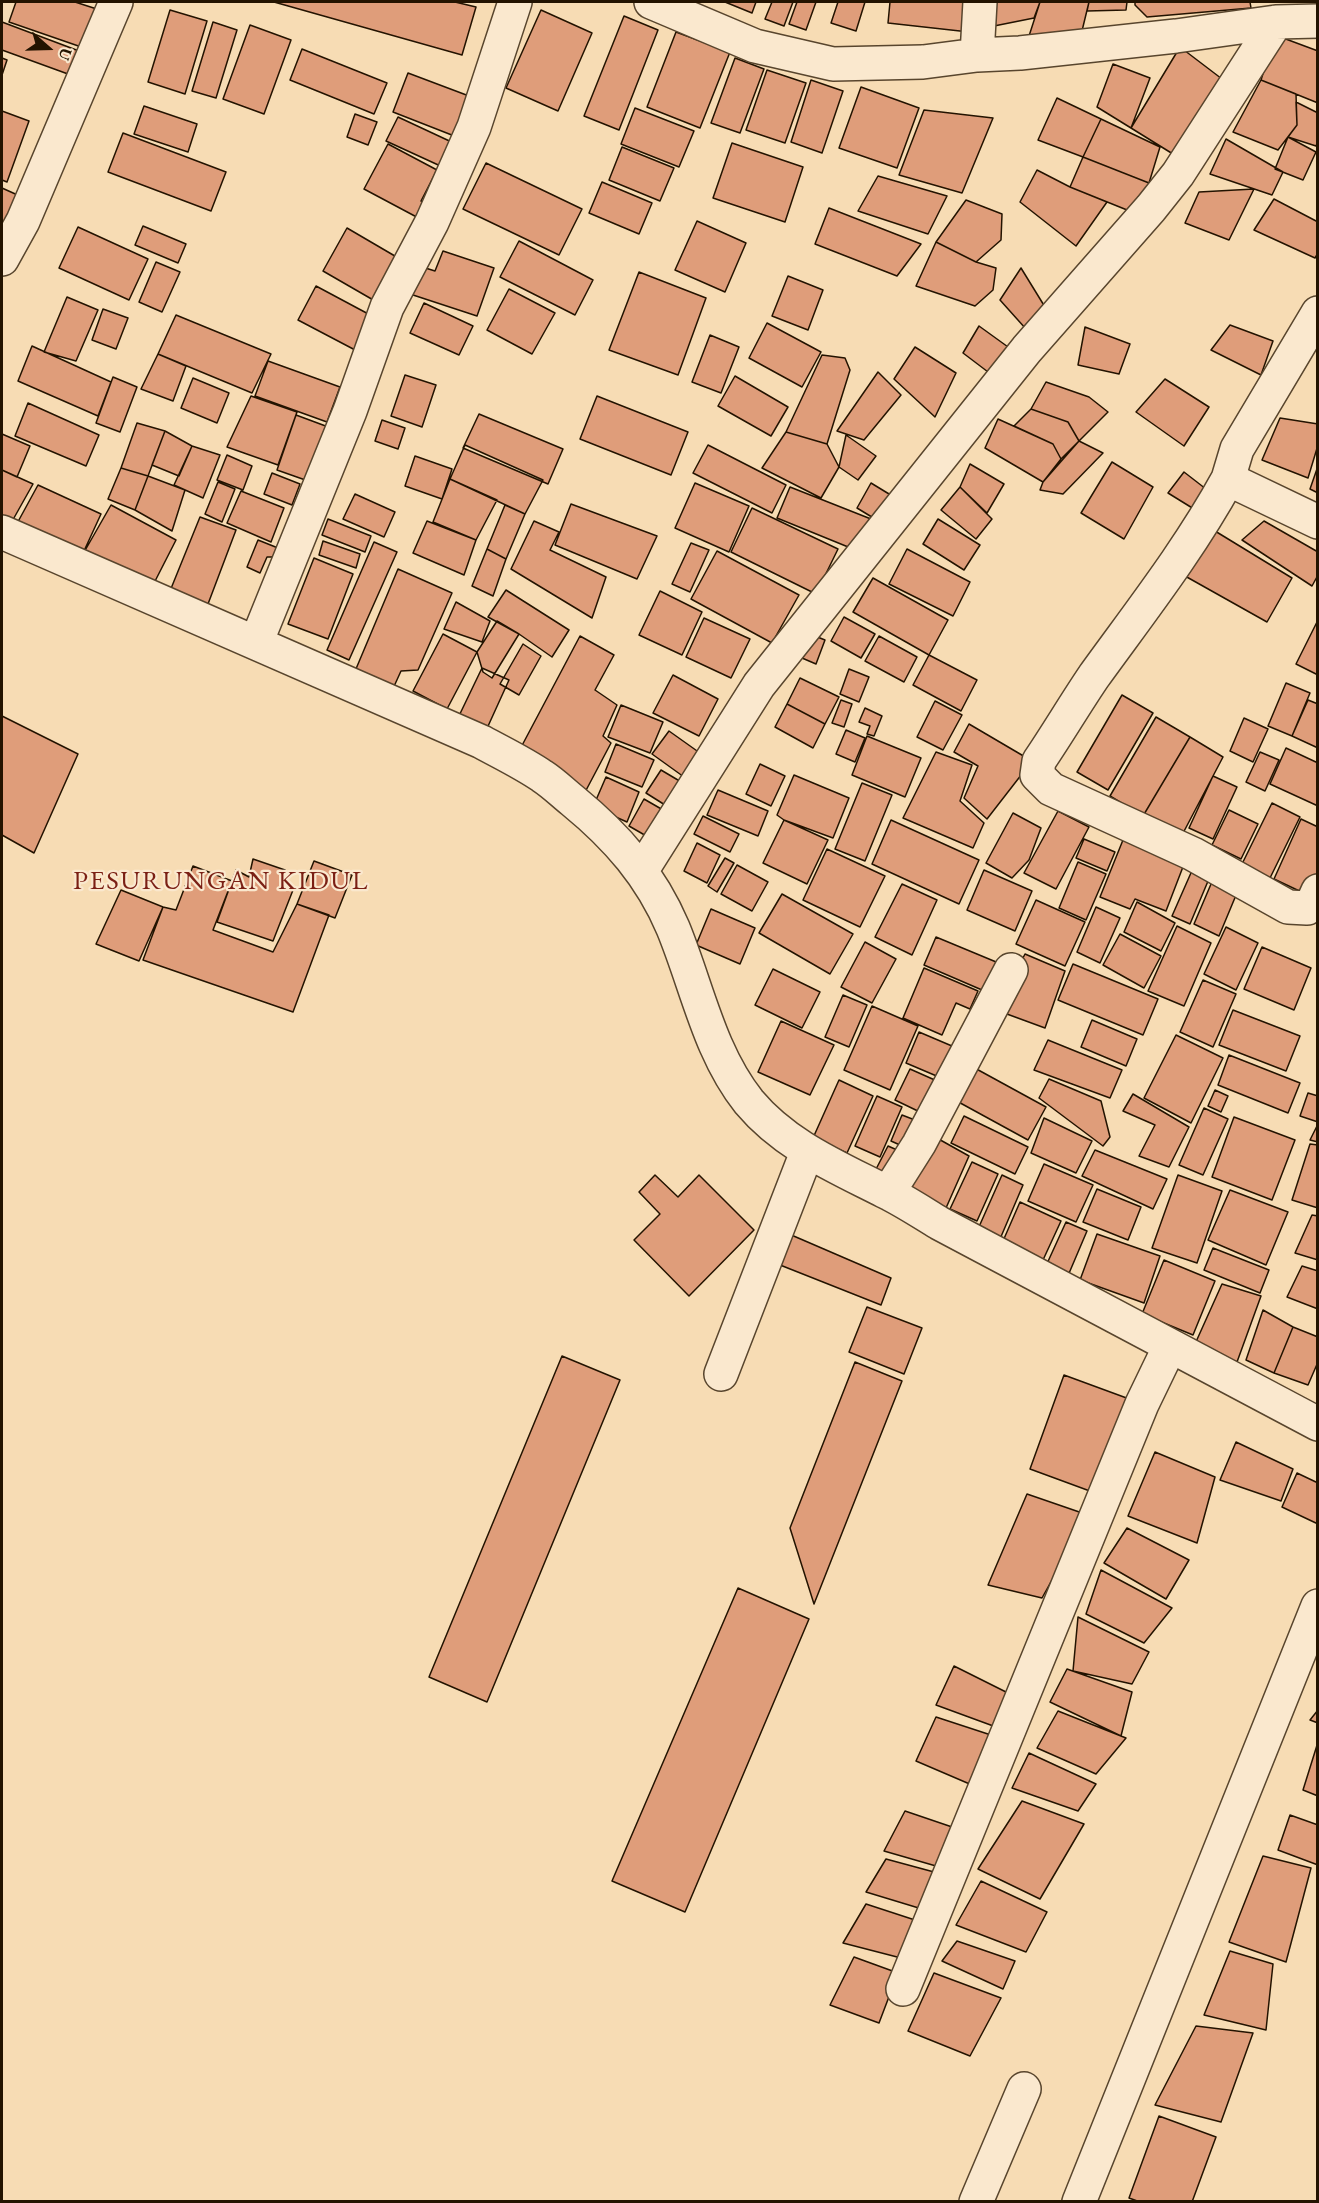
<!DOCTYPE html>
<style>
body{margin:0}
#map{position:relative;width:1319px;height:2203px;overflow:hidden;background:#f7dcb4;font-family:"EB Garamond",serif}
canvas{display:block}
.frame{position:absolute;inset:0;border:3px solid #231300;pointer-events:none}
.north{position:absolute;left:18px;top:18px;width:60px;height:60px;-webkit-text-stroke:4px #fae8ce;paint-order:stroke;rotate:110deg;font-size:16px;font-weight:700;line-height:24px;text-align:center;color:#231300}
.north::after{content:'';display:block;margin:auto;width:21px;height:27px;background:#231300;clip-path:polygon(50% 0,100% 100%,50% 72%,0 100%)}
</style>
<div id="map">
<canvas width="1319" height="2203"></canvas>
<div class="frame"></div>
<div class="north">U</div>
</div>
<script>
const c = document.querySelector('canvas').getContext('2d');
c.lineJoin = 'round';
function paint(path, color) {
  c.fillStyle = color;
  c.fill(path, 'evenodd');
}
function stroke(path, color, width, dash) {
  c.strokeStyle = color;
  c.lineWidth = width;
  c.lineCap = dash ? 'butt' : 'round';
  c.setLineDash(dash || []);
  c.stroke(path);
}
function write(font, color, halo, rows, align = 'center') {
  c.font = font + ' "EB Garamond",serif';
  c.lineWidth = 4.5;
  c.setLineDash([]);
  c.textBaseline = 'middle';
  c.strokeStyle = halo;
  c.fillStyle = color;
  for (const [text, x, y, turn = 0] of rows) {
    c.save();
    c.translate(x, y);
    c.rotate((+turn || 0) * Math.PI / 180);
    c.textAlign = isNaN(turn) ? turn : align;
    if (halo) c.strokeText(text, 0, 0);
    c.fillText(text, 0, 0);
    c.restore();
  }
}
const building = new Path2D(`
 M16 2H75L103 11 90 50 9 22Z
 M274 2H455L476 7 462 55Z
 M725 2H756L752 13Z
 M772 2H793L784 26 765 19Z
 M797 2H816L806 30 789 24Z
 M838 2H865L856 31 831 23Z
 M890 2H972L969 32 888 23Z
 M991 2H1040L1034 18 989 27Z
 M1040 2H1089L1081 35 1029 36Z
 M1089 2H1127L1126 10 1087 11Z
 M1135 2H1250L1251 8 1147 17 1135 5Z
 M170 10 207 21 185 94 148 82Z
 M541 10 592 33 558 111 506 88Z
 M624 16 658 30 619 130 584 116Z
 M2 22 87 54 79 78 2 50Z
 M213 22 237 30 216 98 192 91Z
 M250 25 291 40 264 114 223 99Z
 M676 32 730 52 700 128 647 107Z
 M1275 35 1318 51V103L1261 80Z
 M1180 47 1226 82 1181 159 1131 128Z
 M302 49 387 83 374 114 290 80Z
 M2 58 7 60 2 75Z
 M735 58 764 69 740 133 711 123Z
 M1113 64 1150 78 1131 128 1097 107Z
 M767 70 806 83 785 143 746 130Z
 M408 73 477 99 462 139 393 112Z
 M811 80 843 91 822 153 791 142Z
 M1261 80 1296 94 1297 125 1278 150 1233 132Z
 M861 87 919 108 897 168 839 148Z
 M1057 98 1101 119 1083 157 1038 140Z
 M1296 102 1318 113V141L1316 146 1288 137 1297 125Z
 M144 106 197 124 188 152 134 134Z
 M635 108 694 131 679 167 621 144Z
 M924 110 993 118 962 193 899 175Z
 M2 111 29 121 7 182 2 180Z
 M355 114 377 122 368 145 347 137Z
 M398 117 458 145 447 169 386 141Z
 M1101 119 1160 147 1149 183 1083 157Z
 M123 133 226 172 211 211 108 172Z
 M1288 137 1316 152 1303 180 1275 169Z
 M1226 139 1283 172 1272 195 1210 174Z
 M732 143 803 167 785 222 713 198Z
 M388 144 437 170 421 201 434 207 426 222 364 189Z
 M622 147 674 168 660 201 609 180Z
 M1083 157 1149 183 1137 214 1070 187Z
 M486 163 582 209 559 255 463 209Z
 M1037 170 1070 187 1107 202 1076 246 1020 202Z
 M878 176 947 196 928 234 858 211Z
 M602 182 652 203 639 234 589 213Z
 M2 188 22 197 9 225 2 222Z
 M1254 189 1229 240 1185 223 1199 192Z
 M1274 199 1318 222V253L1315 258 1254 230Z
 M966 200 1002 214 1001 240 976 262 936 242Z
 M829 208 921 244 897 276 815 244Z
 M697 221 746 243 725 292 675 270Z
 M143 226 186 244 178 263 135 245Z
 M78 227 148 259 129 300 59 268Z
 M347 228 400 259 375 301 323 271Z
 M519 241 593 280 575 315 500 277Z
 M936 242 976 262 996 268 993 290 975 306 916 286Z
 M443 251 494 268 477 316 410 294 419 266 435 271Z
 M156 262 180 272 162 312 139 302Z
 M1021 268 1045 307 1026 329 1000 300Z
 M639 272 706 298 678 375 609 350Z
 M788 276 823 290 808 330 772 316Z
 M316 286 374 317 357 351 298 320Z
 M509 289 555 313 532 354 487 330Z
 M67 297 98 310 76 361 44 352Z
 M424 303 473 326 459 355 410 333Z
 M103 309 128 318 116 349 92 340Z
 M176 315 271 354 252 393 158 354Z
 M767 323 821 352 802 387 749 358Z
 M1230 325 1273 341 1261 375 1211 350Z
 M979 326 1015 352 996 378 963 353Z
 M1085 327 1130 344 1119 374 1078 365Z
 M710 335 739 347 721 393 692 382Z
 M32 346 111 382 98 416 18 381Z
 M915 347 956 373 935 417 894 379Z
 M158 354 186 366 173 401 141 389Z
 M822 355 845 358 850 370 827 444 786 432Z
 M268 361 340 387 327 422 255 396Z
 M878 372 901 395 864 440 837 431Z
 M405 375 436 385 422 427 391 416Z
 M735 376 788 407 771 436 718 406Z
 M113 377 137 387 120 432 96 423Z
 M193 378 229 393 217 423 181 408Z
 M1165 379 1209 407 1184 446 1136 412Z
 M1046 382 1089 397 1108 412 1079 441 1068 422 1031 409Z
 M251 396 297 412 278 465 227 447Z
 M597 396 688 432 671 475 580 439Z
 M28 403 99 435 86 466 15 436Z
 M1031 409 1068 422 1079 441 1061 459 1053 444 1014 426Z
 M479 414 563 449 548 484 463 448Z
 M296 415 331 428 311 482 277 470Z
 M1280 418 1318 424V445L1308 478 1262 460Z
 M998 419 1053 444 1061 459 1043 482 985 448Z
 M382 420 405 428 398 449 375 441Z
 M137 423 165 431 148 476 121 468Z
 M165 431 192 446 179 476 152 465Z
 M786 432 827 444 839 467 821 498 762 468Z
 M2 434 30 446 17 477 2 470Z
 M846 435 876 456 858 480 839 467Z
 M1079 441 1103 453 1063 494 1040 490 1043 482Z
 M465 445 543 480 525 514 450 479Z
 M708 445 786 485 772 513 693 473Z
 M192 446 220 455 203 498 174 485Z
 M227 455 252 466 243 490 217 480Z
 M415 456 452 469 442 499 405 486Z
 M1112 462 1153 487 1124 539 1081 513Z
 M970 464 1004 484 987 513 960 487Z
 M1318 466V493L1310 489Z
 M121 468 148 476 135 510 108 499Z
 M2 470 33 484 10 525 2 520Z
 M1184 472 1215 496 1202 514 1168 493Z
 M272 473 300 484 292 505 264 494Z
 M148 476 185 490 172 531 135 510Z
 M450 479 497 500 476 540 433 522Z
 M218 482 235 489 222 522 205 514Z
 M695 483 749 506 729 552 675 528Z
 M871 483 894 497 880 522 857 508Z
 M38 485 101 514 78 564 14 529Z
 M790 487 871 519 858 551 777 518Z
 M960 487 992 519 976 539 941 510Z
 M241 491 284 508 271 542 227 523Z
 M355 494 395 512 384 537 343 519Z
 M571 504 657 536 637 579 555 545Z
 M111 505 176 540 150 591 83 554Z
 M505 505 525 514 506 559 487 549Z
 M752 508 838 549 816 594 731 552Z
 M200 517 236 530 208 604 170 591Z
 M328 519 371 536 365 552 322 535Z
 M938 519 980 545 964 570 923 544Z
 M427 521 476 540 464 575 413 553Z
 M534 521 559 532 550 550 606 577 592 618 511 569Z
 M1264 521 1318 552V575L1312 586 1242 540Z
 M1215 531 1292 578 1267 622 1185 576Z
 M258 540 278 548 274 557H267L260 573 247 567Z
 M323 541 360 554 356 568 319 555Z
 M374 542 397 552 349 660 327 650Z
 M691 543 709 550 690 592 672 584Z
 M487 549 506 559 493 596 472 586Z
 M907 549 970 582 953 616 889 584Z
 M717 551 799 595 772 643 691 599Z
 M314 558 353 574 328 639 288 624Z
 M398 569 452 593 418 670 401 671 391 693 353 676Z
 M873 578 948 620 929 655 853 612Z
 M506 590 569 630 552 657 519 634 488 617Z
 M660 591 702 612 682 655 639 635Z
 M456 602 490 621 482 642 444 629Z
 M844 617 875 634 861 658 831 641Z
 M704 618 750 639 731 678 686 657Z
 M1318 620V675L1296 664Z
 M497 621 519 634 492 678 483 672 477 652Z
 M443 634 477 652 447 709 413 691Z
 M810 634 825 640 816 664 802 658Z
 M580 636 614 655 595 690 617 705 603 736 611 743 583 796 518 753Z
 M879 636 917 657 904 682 865 661Z
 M523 644 541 656 519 695 500 684Z
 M929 655 977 680 961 711 913 685Z
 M482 668 509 680 484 735 457 720Z
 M849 669 869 677 859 702 840 694Z
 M673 675 718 699 699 736 653 713Z
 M800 678 839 697 825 724 787 704Z
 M1286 683 1310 693 1292 736 1268 726Z
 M1122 695 1153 713 1108 790 1077 772Z
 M841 700 852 704 844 727 832 723Z
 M1308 700 1318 704V748L1292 736Z
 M935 701 962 715 943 750 917 737Z
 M787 704 825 724 813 748 775 727Z
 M621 705 663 722 650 753 608 737Z
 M865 708 882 716 874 736 867 734 870 726 859 722Z
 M2 716 78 754 34 853 2 835Z
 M1156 717 1190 737 1143 816 1110 796Z
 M1244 718 1268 729 1253 762 1230 751Z
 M969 724 1032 761 987 819 964 798 978 766 954 752Z
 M846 730 865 738 855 762 836 754Z
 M669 731 707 758 691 782 652 754Z
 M867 736 921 758 905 797 852 775Z
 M1190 737 1223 757 1181 837 1143 816Z
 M616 744 654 760 642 787 605 772Z
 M1286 748 1318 763V806L1270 784Z
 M936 752 972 765 960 801 984 823 973 848 903 818Z
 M1260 752 1279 760 1265 791 1246 782Z
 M760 764 785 776 771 806 746 794Z
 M661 770 688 786 673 810 646 793Z
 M794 775 849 798 833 838 784 820 777 815Z
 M1213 776 1237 787 1213 839 1189 828Z
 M606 777 639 792 627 822 593 807Z
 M862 783 892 795 865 861 835 849Z
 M718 790 768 811 758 836 707 815Z
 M644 799 670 814 655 841 629 826Z
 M1272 803 1300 817 1270 878 1242 864Z
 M1229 810 1258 824 1241 859 1212 845Z
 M1058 811 1089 827 1056 889 1024 873Z
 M1013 813 1041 828 1029 860 1012 878 986 863Z
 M703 816 739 834 730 852 694 834Z
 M1301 819 1318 827V879L1310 896 1274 879Z
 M784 820 828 840 807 884 763 863Z
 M891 820 979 860 959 904 872 864Z
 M1125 835 1186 859 1166 911 1135 899 1130 909 1100 897Z
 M1084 839 1115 852 1107 871 1076 858Z
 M697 843 720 855 707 883 684 871Z
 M827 849 885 876 860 927 803 900Z
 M725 858 734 863 717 892 708 886Z
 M253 859 285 870 280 883 293 890 273 941 217 922 236 870 249 877Z
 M314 861 352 875 335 918 297 904Z
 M1078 862 1106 874 1086 920 1059 908Z
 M737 865 768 882 752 911 721 894Z
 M193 866 232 881 213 930 273 952 297 904 329 915 293 1012 143 960 163 907 176 910Z
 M1194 866 1211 874 1190 924 1172 916Z
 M984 870 1032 891 1015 931 967 910Z
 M1214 877 1239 888 1219 936 1194 924Z
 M902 884 937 900 912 955 875 937Z
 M121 890 163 907 139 961 96 944Z
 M782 894 853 934 830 974 759 933Z
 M1036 900 1085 922 1065 966 1016 944Z
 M1137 902 1175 923 1161 951 1124 932Z
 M1096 907 1120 918 1100 963 1077 952Z
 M711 909 755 928 740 964 696 945Z
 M1177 926 1211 943 1184 1006 1148 991Z
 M1226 927 1258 943 1236 990 1204 974Z
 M1120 934 1161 956 1144 988 1103 965Z
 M936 937 1001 964 989 993 924 965Z
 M865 942 896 959 872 1003 841 987Z
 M1262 947 1311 968 1294 1010 1244 989Z
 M1025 954 1065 971 1045 1028 996 1010Z
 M1073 964 1158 999 1143 1035 1058 1000Z
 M924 968 978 991 970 1009 956 1003 942 1035 903 1018Z
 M773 969 820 992 802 1028 755 1005Z
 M1203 980 1236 994 1213 1047 1180 1032Z
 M843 995 867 1005 849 1047 825 1037Z
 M872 1006 918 1026 890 1090 844 1070Z
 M1233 1010 1300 1036 1286 1071 1219 1045Z
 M1092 1020 1137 1039 1126 1066 1081 1047Z
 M781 1021 834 1045 810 1095 758 1072Z
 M919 1032 959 1049 946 1080 906 1063Z
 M1176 1035 1223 1058 1191 1123 1144 1098Z
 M1048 1040 1122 1070 1110 1098 1034 1070Z
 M1229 1055 1300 1083 1288 1113 1218 1085Z
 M971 1066 1046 1107 1028 1140 953 1099Z
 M910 1069 937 1081 922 1113 895 1100Z
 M1049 1079 1101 1101 1110 1137 1103 1146 1039 1098Z
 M839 1080 873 1096 847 1153 813 1138Z
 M1215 1090 1228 1096 1221 1112 1208 1106Z
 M1308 1093 1318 1096V1122L1300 1116Z
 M1133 1094 1189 1127 1169 1167 1139 1156 1155 1125 1123 1111Z
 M877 1096 902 1107 880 1157 855 1146Z
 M1204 1108 1228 1119 1203 1175 1179 1165Z
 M902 1115 920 1122 909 1149 891 1141Z
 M964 1116 1028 1147 1015 1174 951 1143Z
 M1234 1117 1295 1140 1272 1200 1212 1177Z
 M1044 1118 1092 1141 1076 1173 1031 1153Z
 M1317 1126H1318V1142L1310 1140Z
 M935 1137 969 1156 946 1208 908 1192Z
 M1310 1144 1318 1145V1208L1292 1200Z
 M888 1146 904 1153 890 1179 874 1173Z
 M1095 1150 1167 1179 1153 1209 1082 1176Z
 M972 1162 998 1174 977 1221 950 1209Z
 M1044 1164 1093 1185 1076 1222 1028 1201Z
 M655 1175 678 1197 699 1175 754 1230 689 1296 634 1240 660 1214 639 1192Z
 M1002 1175 1023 1185 1000 1239 978 1229Z
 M1178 1175 1222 1191 1197 1263 1152 1248Z
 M1097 1189 1141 1207 1128 1240 1083 1222Z
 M1230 1190 1288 1212 1266 1265 1208 1240Z
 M1020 1202 1061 1221 1043 1260 1003 1241Z
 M1312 1215 1318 1216V1260L1295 1253Z
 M1066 1222 1087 1231 1067 1278 1045 1268Z
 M789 1234 891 1278 881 1305 775 1263Z
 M1097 1234 1160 1256 1144 1303 1080 1280Z
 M1213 1248 1269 1270 1260 1293 1204 1270Z
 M1164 1260 1215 1281 1193 1335 1142 1314Z
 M1302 1266 1318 1271V1309L1287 1297Z
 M1222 1284 1261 1296 1237 1362 1195 1344Z
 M867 1307 922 1328 904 1374 849 1352Z
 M1263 1310 1293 1327 1274 1373 1246 1360Z
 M1293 1327 1318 1337V1362L1308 1385 1274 1373Z
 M562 1356 620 1380 487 1702 429 1677Z
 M855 1362 902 1381 814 1604 790 1528Z
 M1064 1375 1132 1400 1098 1494 1030 1469Z
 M1236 1442 1293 1469 1281 1501 1220 1480Z
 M1155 1452 1215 1477 1197 1543 1128 1516Z
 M1297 1473 1318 1483V1524L1282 1507Z
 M1027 1494 1088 1515 1042 1598 988 1585Z
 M1127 1528 1189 1560 1166 1599 1104 1563Z
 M1101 1570 1172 1608 1144 1643 1086 1614Z
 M738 1588 809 1619 685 1912 612 1881Z
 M1078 1617 1149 1652 1132 1684 1073 1671Z
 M954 1666 1010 1694 996 1727 936 1705Z
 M1067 1669 1132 1692 1121 1736 1050 1702Z
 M1318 1710V1723L1310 1720Z
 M1058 1711 1126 1738 1096 1774 1037 1748Z
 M936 1717 994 1736 972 1785 916 1761Z
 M1318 1742V1796L1303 1790Z
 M1029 1753 1096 1784 1078 1811 1012 1788Z
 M1022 1801 1084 1824 1040 1899 978 1869Z
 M905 1811 958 1829 936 1866 884 1851Z
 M1290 1815 1318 1825V1865L1278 1850Z
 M1263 1856 1311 1868 1286 1962 1229 1942Z
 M886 1859 934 1872 922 1909 866 1892Z
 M981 1881 1047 1912 1026 1952 956 1925Z
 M866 1904 918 1921 901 1958 843 1943Z
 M957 1941 1015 1961 1003 1989 942 1961Z
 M1230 1951 1273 1964 1266 2030 1204 2015Z
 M854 1957 898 1973 879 2023 830 2005Z
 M934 1973 1001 1998 970 2056 908 2031Z
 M1196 2026 1253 2033 1221 2122 1155 2105Z
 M1159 2116 1216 2137 1192 2202H1140L1129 2198Z`);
paint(building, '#df9d7a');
stroke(building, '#231300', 1.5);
const minor = new Path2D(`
 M651 2 755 46 833 64 923 62 977 55 1020 53 1176 36 1276 22 1318 21
 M977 55 980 2
 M2 259 23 221 116 2
 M1318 313 1237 449 1228 479 1318 522
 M1228 479C1189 550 1141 611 1094 676 1075 704 1058 733 1039 761L1037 775 1051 789 1193 854 1288 907 1307 908 1313 902 1318 891
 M2 532 482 742C502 753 523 763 542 776 553 783 563 793 573 801 617 837 651 876 673 928 697 986 709 1052 749 1102 785 1145 835 1166 884 1191 903 1200 921 1212 939 1223L1318 1424
 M256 643 350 411 387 307 432 222 474 127 515 2
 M642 870 759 685 1027 349 1151 208 1178 174 1276 22
 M888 1193 919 1144 1011 970
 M721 1374 807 1152
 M903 1989 1142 1404 1170 1346
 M976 2202 1024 2089
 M1079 2202 1318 1606`);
stroke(minor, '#58452d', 36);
stroke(minor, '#fae8ce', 33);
c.letterSpacing = '1.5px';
write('27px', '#7a1f14', '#fae8ce', [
 ["PESURUNGAN KIDUL",221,882]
]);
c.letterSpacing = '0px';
</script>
